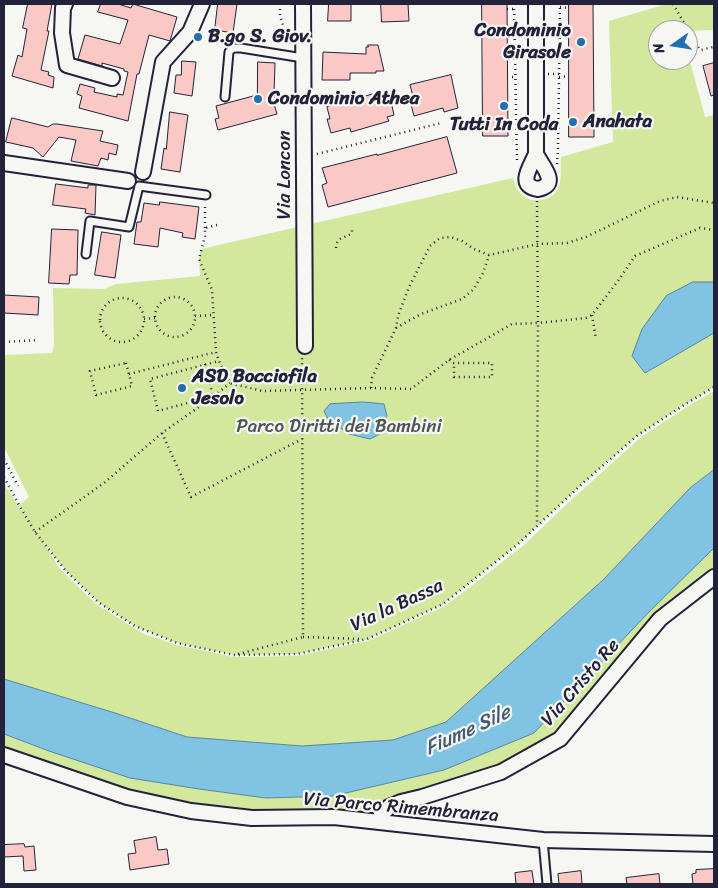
<!DOCTYPE html>
<style>
body{margin:0}
#map{position:relative;width:718px;height:888px;overflow:hidden;background:#f6f6f2;font-family:Sriracha,sans-serif}
canvas{display:block}
.frame{position:absolute;inset:0;border:5px solid #22223b;pointer-events:none}
.north{position:absolute;left:648px;top:20px;width:50px;height:50px;box-sizing:border-box;background:#f6f6f2;border:1px solid #a1a1a9;border-radius:50%;rotate:257deg;font-size:14px;font-weight:700;line-height:20px;text-align:center;color:#22223b}
.north::after{content:'';display:block;margin:auto;width:18px;height:22px;background:#1f6fb2;clip-path:polygon(50% 0,100% 100%,50% 72%,0 100%)}
</style>
<div id="map">
<canvas width="718" height="888"></canvas>
<div class="frame"></div>
<div class="north">N</div>
</div>
<script>
const c = document.querySelector('canvas').getContext('2d');
c.lineJoin = 'round';
function paint(path, color) {
  c.fillStyle = color;
  c.fill(path, 'evenodd');
}
function stroke(path, color, width, dash) {
  c.strokeStyle = color;
  c.lineWidth = width;
  c.lineCap = dash ? 'butt' : 'round';
  c.setLineDash(dash || []);
  c.stroke(path);
}
function write(font, color, halo, rows, align = 'center') {
  c.font = font + ' Sriracha,sans-serif';
  c.lineWidth = 4.5;
  c.setLineDash([]);
  c.textBaseline = 'middle';
  c.strokeStyle = halo;
  c.fillStyle = color;
  for (const [text, x, y, turn = 0] of rows) {
    c.save();
    c.translate(x, y);
    c.rotate((+turn || 0) * Math.PI / 180);
    c.textAlign = isNaN(turn) ? turn : align;
    if (halo) c.strokeText(text, 0, 0);
    c.fillText(text, 0, 0);
    c.restore();
  }
}
paint(new Path2D(`
 M661 4H714V30L688 31 658 30V60H688V54L705 117 714 115V387L684 405 638 435 584 482 518 544 443 604 367 639 297 654 234 655 177 643 135 626 98 602 66 571 43 542 60 569 96 604 142 633 176 645 234 657 297 656 368 641 445 606 487 574 524 545 569 502 641 437 687 407 714 391V470L690 488 604 579 446 723 393 740 302 746 187 737 115 713 4 679V484L23 513 19 505 29 497 4 447V355L52 353 54 346 53 288 104 289 116 284 200 276 199 259 201 249 513 178C517 195 529 204 546 199 550 197 553 196 556 192 563 182 560 169 561 157L613 142 609 21 660 6Z
 M714 548V577L660 619 560 739 501 772 381 815 191 811 4 755V734L49 751 130 778 199 789 266 798 333 796 444 770 534 733 650 611Z`), '#d1e89d');
const water = new Path2D(`
 M693 282H714V333L645 373 632 356 642 329 666 296Z
 M364 402 384 404 387 416 380 434 370 439 349 434 328 419 324 411 330 404Z
 M714 470V548L650 611 534 733 444 770 333 796 266 798 199 789 130 778 49 751 4 734V679L115 713 187 737 302 746 393 740 446 722 604 579 690 488Z`);
paint(water, '#81c3e2');
stroke(water, '#5b839f', 1);
const building = new Path2D(`
 M28 4H52L47 31H49L41 70 49 72 48 75 54 77 53 88 12 76 18 55 22 57 27 29 23 28Z
 M101 4H118L131 8 133 4 177 17 170 41 149 35 139 74H137L128 121 79 108 82 96 77 94 80 84 95 88 94 92 117 97V94L123 95 128 72 124 71V69L102 63V66L78 59 85 35 120 44 128 20 98 12Z
 M218 4H237L233 33 215 30Z
 M329 4H351V21H328Z
 M381 4H408L409 21 382 22Z
 M482 4H507L508 136H483Z
 M569 4H593L594 137H569Z
 M368 45H378L384 71H376V73H350V80H322L323 52 366 54V47H368Z
 M182 61 196 62 192 96 174 93 176 75H181Z
 M258 62 275 63 274 94 276 103 274 104 277 114 218 130 215 119 219 118 216 106 257 95Z
 M714 63V95L711 96 703 66Z
 M451 75 458 108 444 112 443 108 414 116 410 101 414 100 410 85Z
 M385 91 386 94 389 93 394 115 387 117 389 121 351 132 350 128 331 133 327 119H330L327 107Z
 M170 112 188 115 180 172 161 169 164 148 166 149Z
 M12 118 48 127 53 124H57L103 131 100 141 118 145 116 155 109 153 108 160 101 158 98 166 71 161 76 140 59 137 43 157 33 148 6 142Z
 M447 137 457 173 328 207 322 185 327 183 322 168 377 154V155Z
 M56 184 88 188V185H96L95 215 85 213 86 209 53 205Z
 M160 202 199 207 195 239 182 237 183 233 160 228 158 247 134 244 137 222H141L144 203 159 205Z
 M52 229 78 230 77 275H70L69 284 49 283Z
 M102 232 121 235 115 278 95 275Z
 M4 295 39 297 38 315 4 313Z
 M156 837 158 850 167 849 169 864 130 870 128 854 136 853 134 841Z
 M24 844 25 847 34 846 36 870 24 871 23 856 4 857V845Z
 M714 869V884H693L692 874 696 873V870Z
 M532 871 534 884H516L515 873Z
 M581 871 582 884H559L558 874Z
 M659 874 660 884H627L626 878Z`);
paint(building, '#fac9c5');
stroke(building, '#22223b', 1);
const lane = new Path2D(`
 M225 97 229 52C232 47 236 48 241 48L303 58
 M86 254 90 221 129 227 139 186 206 195
 M543 840 547 884`);
const street = new Path2D(`
 M65 4 63 8 62 33 67 65 112 78
 M303 4 305 346
 M536 4V154C531 166 516 186 538 189 561 184 541 165 536 154
 M4 163 128 181
 M143 172 163 62 190 32 202 4
 M4 755 127 797 191 811 252 818 334 817 543 840 714 844
 M379 821 381 815 389 807 401 802 422 797 501 772 560 739 660 619 714 577`);
stroke(lane, '#22223b', 11);
stroke(street, '#22223b', 18);
stroke(new Path2D(`
 M280 4V16L290 46
 M514 4 517 162
 M673 4 700 50 714 47
 M560 7 569 8
 M507 9H514
 M548 74H559
 M507 77H515
 M559 77 569 76
 M317 154 441 123
 M557 164 558 148 560 4
 M537 201 538 323 586 318 592 315 618 281 635 256 700 228 714 230
 M217 225 205 228V236L199 259 212 290 216 352 219 361 230 383 262 391 371 388 411 389 449 360 512 324 538 323 537 524
 M205 228V205
 M336 248C337 236 344 239 352 233V227
 M155 317a20 20 0 1 1 40 0a20 20 0 1 1-40 0Z
 M100 320a22 22 0 1 1 44 0a22 22 0 1 1-44 0Z
 M592 315 596 339
 M195 316 213 315
 M144 319 155 318
 M396 328 421 314 462 299 474 289 483 273 489 255
 M4 342 38 340
 M449 360 454 363H492V377H454V363
 M126 363 132 386 96 395 90 371Z
 M205 364 213 396 158 411 150 379 219 361
 M129 374 216 352
 M371 388 372 378 396 328 398 316 409 287 430 246 440 238 451 237 462 241 474 249 489 255 538 244 567 243 586 237 660 201 677 197 714 203
 M162 433 191 497 302 439
 M4 459 18 486
 M4 477 19 505 35 532 66 571 98 602 135 626 177 643 234 655 297 654 367 639 443 604 518 544 584 482 638 435 684 405 714 387
 M35 532 104 483 162 433 213 397 230 383
 M303 637 362 639
 M238 654 303 637 302 357`), '#22223b', 2.5, [1, 4]);
stroke(lane, '#f6f6f2', 7);
stroke(street, '#f6f6f2', 14);
for (const [x, y, r, color] of [
 [198,37,5,"#1f6fb2"],
 [581,42,5,"#1f6fb2"],
 [258,99,5,"#1f6fb2"],
 [504,106,5,"#1f6fb2"],
 [573,122,5,"#1f6fb2"],
 [182,388,5,"#1f6fb2"]
]) {
  const dot = new Path2D();
  dot.arc(x, y, r, 0, 2 * Math.PI);
  c.fillStyle = color;
  c.fill(dot);
  stroke(dot, '#f6f6f2', 2);
}
write('bold 19px', '#22223b', '#f6f6f2', [
 ["Condominio",571,31,"right"],
 ["Girasole",571,53,"right"],
 ["B.go S. Giov.",208,37],
 ["Condominio Athea",268,99],
 ["Anahata",583,122],
 ["Tutti In Coda",504,125,"center"],
 ["ASD Bocciofila",192,377],
 ["Jesolo",192,399]
], 'left');
write('19px', '#22223b', '#f6f6f2', [
 ["Via Loncon",285,175,-90],
 ["Via la Bassa",397,606,-25],
 ["Via Cristo Re",581,683,-49],
 ["Via Parco Rimembranza",401,808,5]
]);
write('19px', '#4e5454', '#f6f6f2', [
 ["Parco Diritti dei Bambini",339,427]
]);
write('italic 20px', '#435a75', '#f6f6f2', [
 ["Fiume Sile",468,731,-25]
]);
</script>
